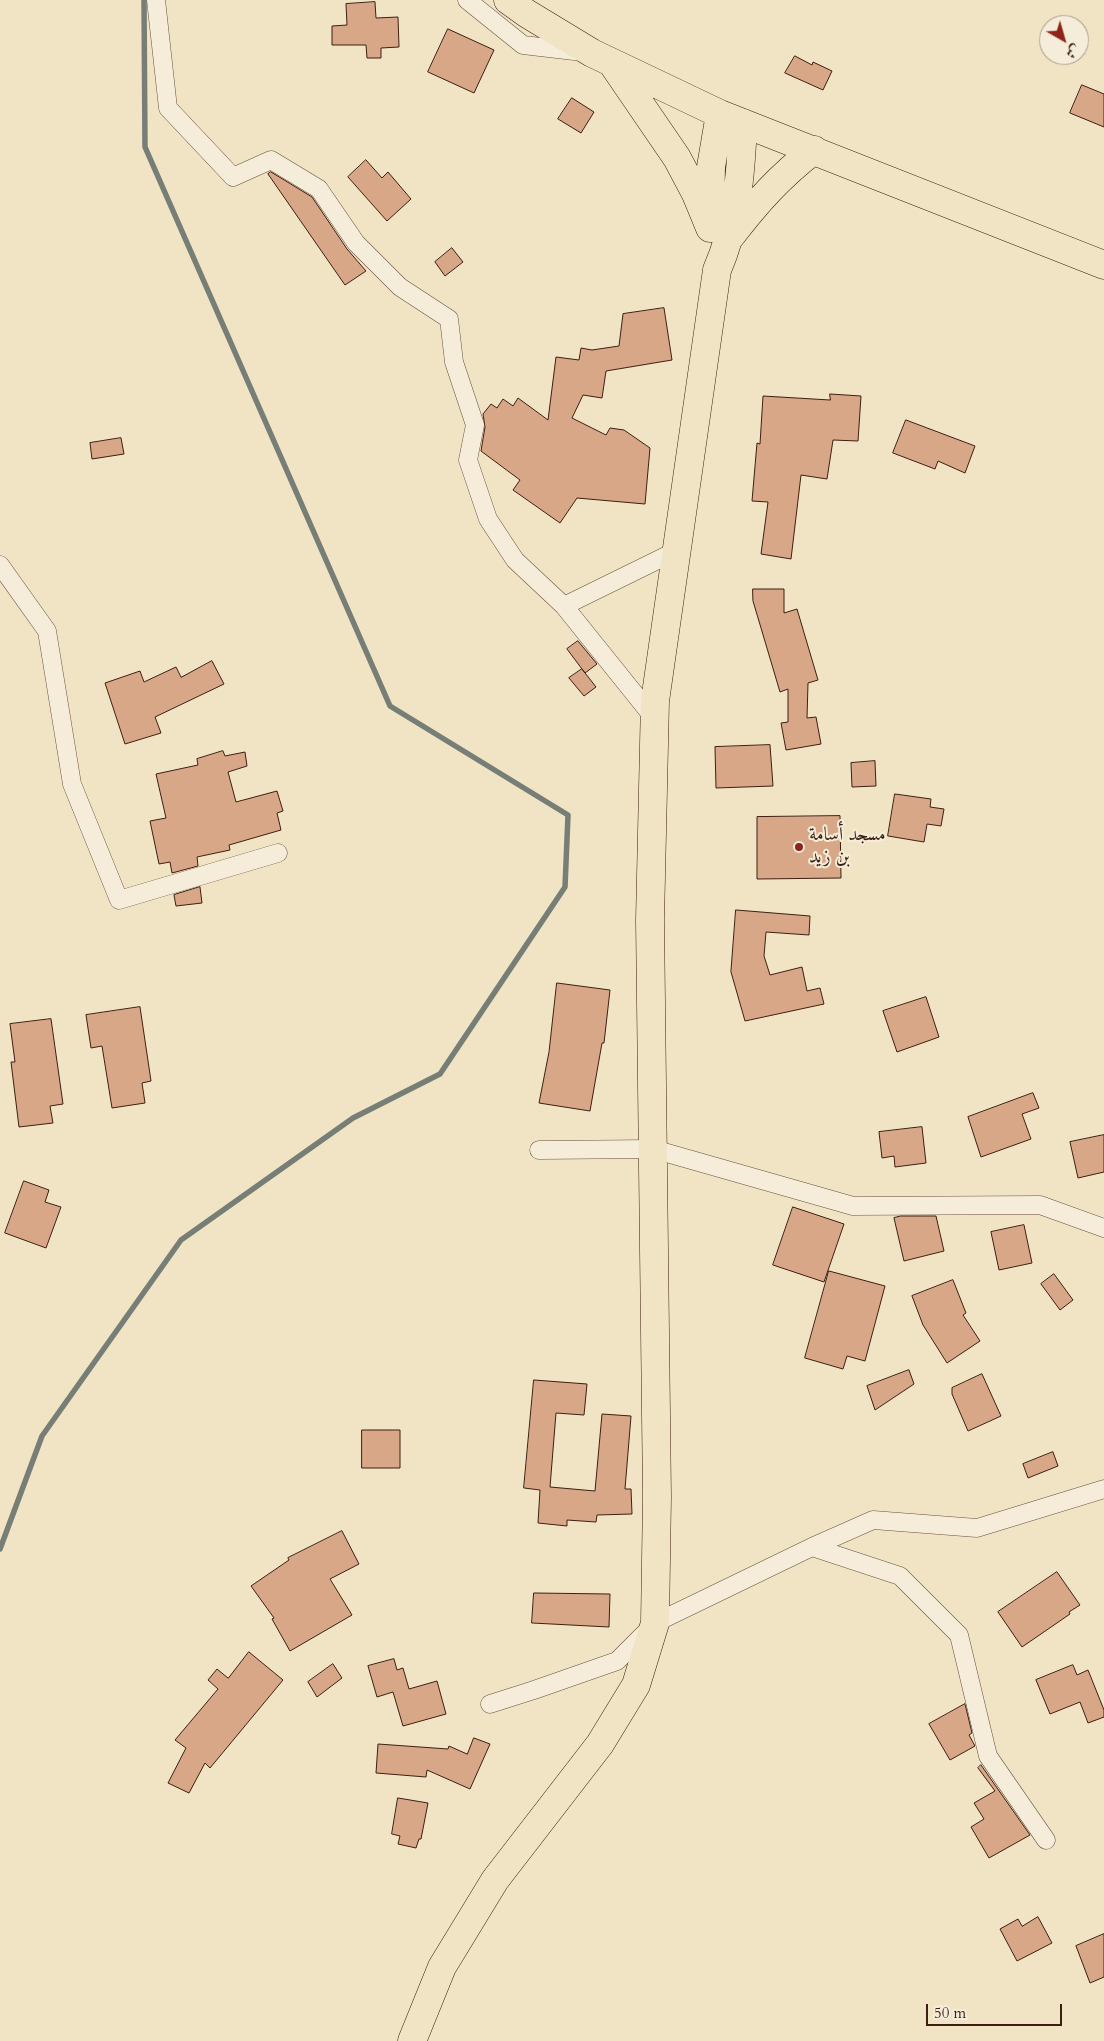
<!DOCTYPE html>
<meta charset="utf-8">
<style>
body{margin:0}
#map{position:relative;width:1104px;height:2041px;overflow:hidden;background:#f0e4c5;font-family:Cardo,Amiri,serif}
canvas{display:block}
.north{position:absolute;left:1039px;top:15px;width:50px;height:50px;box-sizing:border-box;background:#f5edd9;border:1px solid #ac9a89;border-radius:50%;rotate:142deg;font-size:14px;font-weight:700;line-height:20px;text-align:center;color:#3e1e11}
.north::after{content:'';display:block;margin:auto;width:18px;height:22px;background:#8f2418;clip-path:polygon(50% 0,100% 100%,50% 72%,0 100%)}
.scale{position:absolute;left:926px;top:2004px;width:136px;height:22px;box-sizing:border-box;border:2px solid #3e1e11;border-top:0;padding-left:6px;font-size:15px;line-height:18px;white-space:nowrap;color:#3e1e11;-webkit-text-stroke:4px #f5edd9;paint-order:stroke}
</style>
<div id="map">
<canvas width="1104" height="2041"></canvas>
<div class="north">ش</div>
<div class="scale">50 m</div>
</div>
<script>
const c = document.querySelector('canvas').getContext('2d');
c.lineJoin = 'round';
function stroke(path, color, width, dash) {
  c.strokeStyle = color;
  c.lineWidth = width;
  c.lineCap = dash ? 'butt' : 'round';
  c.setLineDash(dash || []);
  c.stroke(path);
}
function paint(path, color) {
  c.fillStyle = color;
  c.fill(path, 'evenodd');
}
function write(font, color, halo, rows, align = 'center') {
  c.font = font + ' Cardo,Amiri,serif';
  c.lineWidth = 4;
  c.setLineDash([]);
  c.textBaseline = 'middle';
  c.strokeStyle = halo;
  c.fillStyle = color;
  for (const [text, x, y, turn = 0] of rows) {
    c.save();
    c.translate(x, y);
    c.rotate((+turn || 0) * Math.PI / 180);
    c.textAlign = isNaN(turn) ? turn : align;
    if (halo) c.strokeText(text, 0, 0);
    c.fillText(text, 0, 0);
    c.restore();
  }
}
stroke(new Path2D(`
 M0 1549 42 1436 181 1240 353 1118 440 1074 565 887 568 815 390 706 145 147 144 0`), '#767e76', 5.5);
const building = new Path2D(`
 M375 2 376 18 398 17 399 47 381 48V58H367L366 45H332V26L347 25 346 4Z
 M448 29 494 50 474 93 428 72Z
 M795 56 812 65 813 62 832 71 823 90 785 73Z
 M1082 85 1104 94V127L1070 113Z
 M572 98 594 112 581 133 558 119Z
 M366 160 382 178 388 172 411 199 387 221 348 177Z
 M271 172 312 197 347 249 366 271 345 285 268 174Z
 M452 248 463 262 445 276 435 262Z
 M664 308 672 360 606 371 602 398 583 395 572 418 606 435 610 428 624 430 650 448 645 504 577 498 560 523 513 490 520 480 481 451 485 427 483 414 491 404 497 408 503 399 513 406 518 398 548 420 556 357 579 360 581 348 592 350 619 346 623 314Z
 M830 394 861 396 858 441 833 440 827 479 801 475 791 559 761 554 768 502 752 501 757 443 760 444 763 396 830 400Z
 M906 420 975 446 965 473 938 461 935 469 893 453Z
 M121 438 124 454 92 459 90 443Z
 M753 589H784V613L797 609 818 680 808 683 807 718 816 717 821 744 786 750 781 723 788 722V689L780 692 753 601Z
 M578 641 597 664 585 673 567 649Z
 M212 661 224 684 155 717 161 733 125 744 105 683 140 671 144 682 176 667 181 677Z
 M582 669 596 687 584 696 569 678Z
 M770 745 773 786 716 788 715 747Z
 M223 751 225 756 245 752 247 766 228 772 236 802 277 791 283 811 277 813 281 830 229 845 230 850 197 857 198 866 172 873 170 862 159 864 150 821 166 818 156 774 198 765 197 759Z
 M875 761 876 786 852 787 851 763Z
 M895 794 931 799 930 807 944 809 941 826 927 824 924 842 888 836Z
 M840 816 841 878 757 879V817Z
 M200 887 202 903 176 906 174 895Z
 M736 910 810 916 809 935 766 932 764 956 770 975 802 967 807 991 820 988 824 1004 745 1021 731 972Z
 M557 983 610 990 604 1043H602L590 1111 539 1103 549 1052Z
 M926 997 939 1037 897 1052 883 1011Z
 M140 1007 151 1081 142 1083 145 1103 112 1108 102 1046 91 1048 86 1015Z
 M51 1019 63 1104 50 1106 53 1123 19 1127 11 1062H15L10 1024Z
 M1033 1093 1039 1108 1022 1114 1031 1139 981 1157 968 1117Z
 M922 1127 926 1163 895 1167 894 1156 882 1158 879 1132Z
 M1104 1135V1172L1078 1178 1070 1142Z
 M24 1181 49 1190 45 1202 61 1207 46 1248 5 1233Z
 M793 1207 844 1224 824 1282 773 1265Z
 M901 1216H936L944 1251 904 1261 894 1218Z
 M1024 1225 1032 1263 999 1270 991 1232Z
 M829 1271 885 1286 865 1361 847 1356 843 1369 805 1358Z
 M1054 1274 1073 1300 1060 1310 1041 1284Z
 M953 1280 966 1313 963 1315 980 1341 947 1363 923 1325 912 1296Z
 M909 1370 914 1384 875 1410 867 1386Z
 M982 1374 1001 1416 968 1431 952 1394V1388Z
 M534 1380 587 1384 584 1415 556 1413 550 1487 595 1491 602 1414 631 1416 625 1489H631L632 1514 597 1515 596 1522 567 1520V1526L538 1523 540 1490 524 1488Z
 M362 1430H400V1468H362Z
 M1053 1452 1058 1466 1028 1478 1023 1464Z
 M342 1531 359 1564 330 1579 352 1615 290 1651 272 1619 274 1618 251 1586 289 1560 288 1558Z
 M1057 1572 1080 1605 1069 1612 1070 1614 1022 1647 998 1612Z
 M534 1593 610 1594 609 1627 532 1623Z
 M249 1652 283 1680 210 1768 205 1763 189 1793 168 1783 186 1748 175 1740 218 1689 208 1680 217 1669 228 1678Z
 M394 1659 397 1670 403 1668 409 1689 437 1681 446 1714 403 1726 393 1692 377 1697 368 1666Z
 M333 1664 342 1678 317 1697 308 1682Z
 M1073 1665 1077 1675 1088 1670 1104 1710V1717L1088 1723 1080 1702 1050 1714 1036 1680Z
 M965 1704 972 1733 969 1735 975 1746 950 1760 929 1724Z
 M474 1738 490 1744 470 1789 427 1770 426 1777 376 1773 378 1744 448 1749 449 1746 467 1754Z
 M981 1765 1030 1835 989 1858 971 1827 984 1819 974 1803 995 1791 978 1768Z
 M398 1798 428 1803 421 1839H419L416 1848 398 1844 400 1836 392 1834Z
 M1038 1917 1052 1943 1017 1961 1000 1929 1018 1919 1022 1926Z
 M1104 1934V1977L1090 1983 1076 1946Z`);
paint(building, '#d8a787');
stroke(building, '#3e1e11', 1);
const minor = new Path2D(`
 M156 0 168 108 233 177 271 160 319 189 356 243 400 287 449 319 454 362 475 425 468 460 488 519 515 560 564 606
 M467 0 523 45 583 52
 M0 565 47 631 72 784 119 900 278 853
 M654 718 564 606 676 551
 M539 1150 653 1149 853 1206 1040 1205 1104 1228
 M812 1547 873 1520 977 1528 1104 1489
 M490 1704 534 1690 617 1661 655 1623 812 1547 900 1576 959 1635 988 1756 1046 1840`);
const primary = new Path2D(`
 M508 0 526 13 592 53 720 114 1104 265
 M612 63 677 158 696 194 710 228
 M710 216 711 167 720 114
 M730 237C757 202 779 177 814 150
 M412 2041 442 1967 495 1880 600 1744 636 1685 655 1623 657 1497 650 920 655 701 717 270C737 225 741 172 743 123`);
stroke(minor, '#6a503e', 19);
stroke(primary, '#3e1e11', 29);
stroke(minor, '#f5edd9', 18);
stroke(primary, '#f0e4c5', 28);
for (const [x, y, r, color] of [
 [799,847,5,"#8f2418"]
]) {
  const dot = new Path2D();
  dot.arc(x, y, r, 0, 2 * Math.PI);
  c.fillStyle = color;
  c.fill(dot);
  stroke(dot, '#f5edd9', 2);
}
write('19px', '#3e1e11', '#f5edd9', [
 ["مسجد أسامة",809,836],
 ["بن زيد",809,858]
], 'left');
</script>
